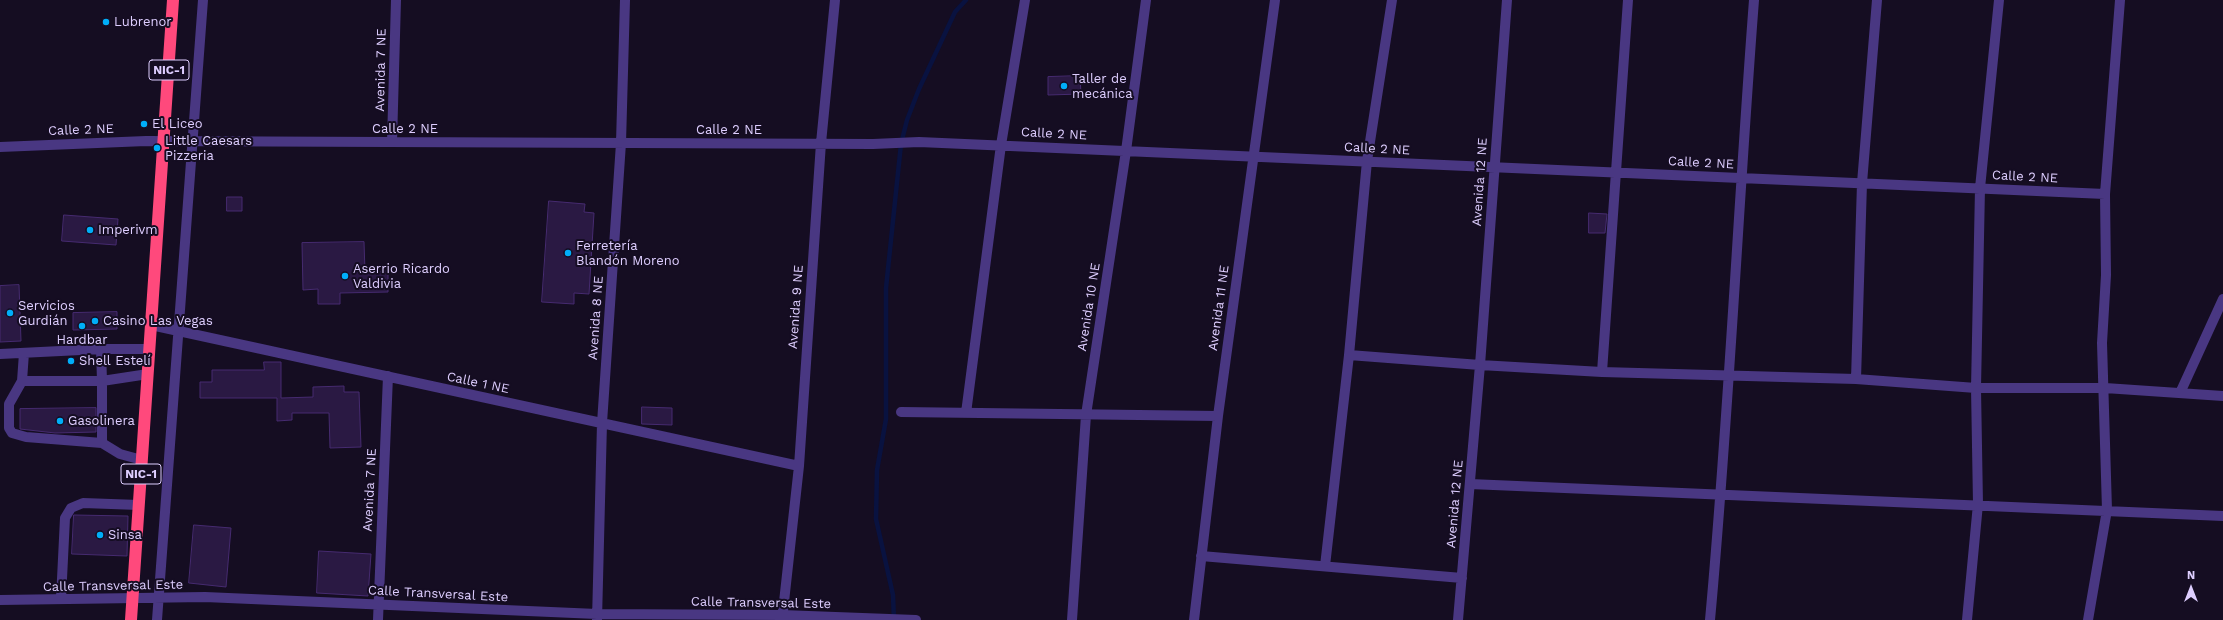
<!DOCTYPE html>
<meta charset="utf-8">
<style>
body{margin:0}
#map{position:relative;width:2223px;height:620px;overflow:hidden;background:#150d22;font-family:"Work Sans",sans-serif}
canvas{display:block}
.north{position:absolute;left:2171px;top:568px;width:40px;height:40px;-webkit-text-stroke:3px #150d22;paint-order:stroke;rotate:0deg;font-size:11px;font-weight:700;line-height:16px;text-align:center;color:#deceff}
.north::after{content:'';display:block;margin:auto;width:14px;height:18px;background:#deceff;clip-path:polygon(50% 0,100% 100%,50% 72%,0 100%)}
</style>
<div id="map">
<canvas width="2223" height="620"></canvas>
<div class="north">N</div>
</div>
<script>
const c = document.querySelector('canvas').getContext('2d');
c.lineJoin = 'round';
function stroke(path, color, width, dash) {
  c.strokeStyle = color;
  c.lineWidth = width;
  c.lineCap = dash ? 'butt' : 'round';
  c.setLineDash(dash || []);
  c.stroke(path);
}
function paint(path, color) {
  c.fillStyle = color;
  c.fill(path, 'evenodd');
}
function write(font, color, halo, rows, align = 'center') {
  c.font = font + ' "Work Sans",sans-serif';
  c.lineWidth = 4;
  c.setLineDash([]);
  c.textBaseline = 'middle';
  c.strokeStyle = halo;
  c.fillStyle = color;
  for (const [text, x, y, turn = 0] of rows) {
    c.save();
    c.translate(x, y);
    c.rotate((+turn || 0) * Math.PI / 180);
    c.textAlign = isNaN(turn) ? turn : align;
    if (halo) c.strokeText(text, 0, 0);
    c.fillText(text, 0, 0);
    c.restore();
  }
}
stroke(new Path2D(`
 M894 620 893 595 876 519 877 470 886 419V288L901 144 907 120 919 89 955 12 966 0`), '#091240', 4.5);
const building = new Path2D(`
 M1080 76 1081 94 1048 95V77Z
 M227 197H242V211H227Z
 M549 201 585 204 584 212 594 213 589 294 574 293V304L542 302Z
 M1589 213 1607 214 1605 233H1589Z
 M64 215 118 219 116 245 62 241Z
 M364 242 365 272 388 271V292L340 293V304H318V289L303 290 302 243Z
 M19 285 21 341 0 342V286Z
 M117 312V329L73 330V313Z
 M264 362H281V398L313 397V387L344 386V392H359L361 447 330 448 329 413H292V420L277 421V398H200V382H212V370H264Z
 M642 407 672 408V425L642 424Z
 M96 408V432L55 433 20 429V409Z
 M74 515 128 516 127 556 72 554Z
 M194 525 231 528 226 587 189 583Z
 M319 551 371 554 368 596 317 593Z`);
paint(building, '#2a1943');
stroke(building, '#462b70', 1);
stroke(new Path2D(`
 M392 142 396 0
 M0 147 146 141 873 144 919 142 2105 194
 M151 325 799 466
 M24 353 22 381 9 404V428L12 433 26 437 102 443
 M0 354 101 349H150
 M1349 355 1480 365 1507 0
 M1602 372 1628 0
 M1856 379 1862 183 1877 0
 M22 381H102L101 349
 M2180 393 2223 299
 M901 412 1218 416
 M966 413 1001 145 1025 0
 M142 460 120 454 102 443V381L148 374
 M1470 484 2223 516
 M1201 556 1462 578
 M1325 566 1349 355 1367 161 1392 0
 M61 599 65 518 71 508 83 503 139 505
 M0 600 205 597 597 614 782 615 916 620
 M157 620 203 0
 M378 620 388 376
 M597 620 602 423 621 143 625 0
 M782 620 799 466 821 143 835 0
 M1072 620 1086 415 1126 151 1146 0
 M1194 620 1218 416 1275 0
 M1458 620 1480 365 1602 372 1856 379 1976 388H2105L2223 396
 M1710 620C1729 414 1738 207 1754 0
 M1967 620 1978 504 1976 388 1980 188 1999 0
 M2088 620 2107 510 2102 343 2106 275 2105 194 2120 0`), '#493782', 10);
stroke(new Path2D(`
 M131 620 173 0`), '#ff497c', 12);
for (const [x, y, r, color] of [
 [106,22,4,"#00aef9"],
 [1064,86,4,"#00aef9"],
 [144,124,4,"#00aef9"],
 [157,148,4,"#00aef9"],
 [90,230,4,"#00aef9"],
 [568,253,4,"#00aef9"],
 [345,276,4,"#00aef9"],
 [10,313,4,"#00aef9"],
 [95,321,4,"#00aef9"],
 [82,326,4,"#00aef9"],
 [71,361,4,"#00aef9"],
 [60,421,4,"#00aef9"],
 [100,535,4,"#00aef9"]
]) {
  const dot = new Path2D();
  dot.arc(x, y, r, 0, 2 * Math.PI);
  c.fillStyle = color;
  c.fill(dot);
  stroke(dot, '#150d22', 1.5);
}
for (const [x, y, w] of [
 [169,70,40],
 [141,474,40]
]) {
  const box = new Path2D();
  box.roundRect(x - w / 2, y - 10, w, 20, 3);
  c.fillStyle = '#150d22';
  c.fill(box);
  stroke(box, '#deceff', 1);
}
write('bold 12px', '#deceff', null, [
 ["NIC-1",169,70],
 ["NIC-1",141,474]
]);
write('13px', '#deceff', '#150d22', [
 ["Lubrenor",114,22],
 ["Taller de",1072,79],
 ["mecánica",1072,94],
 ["El Liceo",152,124],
 ["Little Caesars",165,141],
 ["Pizzeria",165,156],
 ["Imperivm",98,230],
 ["Ferretería",576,246],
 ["Blandón Moreno",576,261],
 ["Aserrio Ricardo",353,269],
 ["Valdivia",353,284],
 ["Servicios",18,306],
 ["Gurdián",18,321],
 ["Casino Las Vegas",103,321],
 ["Hardbar",82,340,"center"],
 ["Shell Estelí",79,361],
 ["Gasolinera",68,421],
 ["Sinsa",108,535]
], 'left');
write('13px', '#deceff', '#150d22', [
 ["Avenida 7 NE",381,70,-89],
 ["Calle 2 NE",405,129],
 ["Calle 2 NE",81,130,-2],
 ["Calle 2 NE",729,130],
 ["Calle 2 NE",1054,134,3],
 ["Calle 2 NE",1377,149,3],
 ["Calle 2 NE",1701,163,3],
 ["Calle 2 NE",2025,177,3],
 ["Avenida 12 NE",1480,182,-86],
 ["Avenida 9 NE",796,307,-86],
 ["Avenida 10 NE",1089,307,-81],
 ["Avenida 11 NE",1219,308,-82],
 ["Avenida 8 NE",596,318,-86],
 ["Calle 1 NE",478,383,12],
 ["Avenida 7 NE",370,490,-87],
 ["Avenida 12 NE",1455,504,-85],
 ["Calle Transversal Este",113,586,-1],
 ["Calle Transversal Este",438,594,3],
 ["Calle Transversal Este",761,603,1]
]);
</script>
